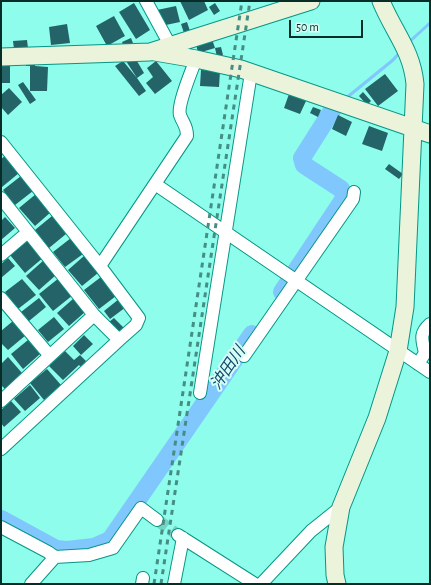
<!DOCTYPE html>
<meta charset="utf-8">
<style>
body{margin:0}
#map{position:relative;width:431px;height:585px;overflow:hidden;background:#8efdeb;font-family:"Alegreya Sans",sans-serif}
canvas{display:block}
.frame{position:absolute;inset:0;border:2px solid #072d28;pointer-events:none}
.scale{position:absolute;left:289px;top:20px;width:74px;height:18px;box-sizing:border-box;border:2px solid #072d28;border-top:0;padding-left:5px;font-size:12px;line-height:14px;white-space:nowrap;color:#072d28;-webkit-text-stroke:3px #d5fdf5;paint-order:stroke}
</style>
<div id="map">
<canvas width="431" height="585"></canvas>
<div class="frame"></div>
<div class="scale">50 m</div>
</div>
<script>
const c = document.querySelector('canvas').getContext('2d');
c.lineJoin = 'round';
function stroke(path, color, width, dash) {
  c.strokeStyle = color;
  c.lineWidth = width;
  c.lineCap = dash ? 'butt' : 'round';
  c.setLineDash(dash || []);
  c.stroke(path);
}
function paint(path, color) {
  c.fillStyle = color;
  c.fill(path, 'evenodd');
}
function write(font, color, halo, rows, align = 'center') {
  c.font = font + ' "Alegreya Sans","Noto Sans JP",sans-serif';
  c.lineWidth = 4;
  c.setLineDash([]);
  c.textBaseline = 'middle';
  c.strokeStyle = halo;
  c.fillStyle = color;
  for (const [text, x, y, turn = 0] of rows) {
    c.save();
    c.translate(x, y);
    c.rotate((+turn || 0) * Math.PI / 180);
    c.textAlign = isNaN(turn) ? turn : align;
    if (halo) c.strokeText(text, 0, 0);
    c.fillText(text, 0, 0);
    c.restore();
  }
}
stroke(new Path2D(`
 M408 43 430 23
 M345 99 393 60 400 52`), '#80c7fd', 3);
stroke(new Path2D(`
 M282 292 345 197 341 189 304 165 302 158 333 109
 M1 519 56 549 67 550 94 547 110 540 252 334`), '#80c7fd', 18);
paint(new Path2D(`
 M180 1H204L208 10 189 20Z
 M134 3 150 30 136 39 119 12Z
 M215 3 220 11 214 15 209 7Z
 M176 6 180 22 161 26 157 10Z
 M114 16 125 36 107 46 96 26Z
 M187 22 190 31 184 33 181 24Z
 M67 24 70 43 51 45 49 27Z
 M131 38 133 43 124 47 122 42Z
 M212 39 215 48 198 53 196 44Z
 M27 40 28 48 14 49 13 41Z
 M221 47 223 55 217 57 215 48Z
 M134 56 144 73 137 78 146 91 139 96 115 66 123 61 137 78 126 61Z
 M156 61 172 81 155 94 146 83 153 77 147 68Z
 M26 63H35V66L48 67 47 91H30V66H26Z
 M1 64H10V83H1Z
 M201 70 220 71 219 87 200 86Z
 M385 74 398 91 378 106 365 89Z
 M23 82 36 100 30 104 18 85Z
 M9 88 22 102 8 115 1 107V95Z
 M363 92 371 101 367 105 359 96Z
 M289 94 306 101 300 114 284 108Z
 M313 107 321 110 318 117 310 113Z
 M338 115 352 122 346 136 332 129Z
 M369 126 388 133 382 151 362 144Z
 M5 156 19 173 2 187 1 159Z
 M389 164 403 174 399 179 385 169Z
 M21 176 33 191 15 205 3 190Z
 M36 194 51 212 35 226 19 208Z
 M52 216 66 234 49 248 35 230Z
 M5 217 15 228 1 240V221Z
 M71 238 83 254 65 267 53 252Z
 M29 239 44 257 25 273 10 255Z
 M84 256 98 273 82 286 68 270Z
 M8 258 15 266 1 278V264Z
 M44 260 56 275 39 290 26 276Z
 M101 277 116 296 99 309 84 290Z
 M59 278 73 295 53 311 39 294Z
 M22 279 36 295 18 309 5 292Z
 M39 298 46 307 29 321 21 312Z
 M73 299 85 312 69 326 57 313Z
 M119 299 126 307 110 319 104 311Z
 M54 317 64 329 48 342 38 330Z
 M114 318 124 328 119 332 109 322Z
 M13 321 26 335 8 350 1 343V331Z
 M84 335 93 344 81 355 73 346Z
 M28 340 40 354 23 369 11 354Z
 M65 351 74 360 80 355 86 361 81 367 79 365 63 380 49 366Z
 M8 357 22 373 5 389 1 385V364Z
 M47 369 61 385 44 400 30 383Z
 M30 385 40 398 25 411 14 399Z
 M11 401 21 412 4 427 1 423V410Z`), '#246368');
stroke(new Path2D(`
 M157 520 178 535`), '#73d3c4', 12, [12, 6]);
const street = new Path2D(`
 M146 1 170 45
 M1 142 100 266
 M155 184 430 372
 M1 198 94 315 119 340 136 325 139 318 100 266 187 136C187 125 183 124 180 115 177 105 192 70 196 59
 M1 255 28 232
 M1 298 50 356
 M244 356 353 199 354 192
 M418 364 425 353C422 339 419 334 430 324
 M200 393 251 73
 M1 401 94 315
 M1 449 119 340
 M1 527 48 552 55 557
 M178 535 255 584
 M31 584 55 557 89 555 113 548 141 508 157 520
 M142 584 143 578
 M174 584 183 538
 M261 584 311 531 341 507`);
const secondary = new Path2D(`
 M155 52 196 59 241 69 430 134
 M1 57 150 52 311 1
 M337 584 335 575 334 547 341 507 377 418 398 351 405 307 415 84C412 50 393 31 381 1`);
stroke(street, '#079585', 14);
stroke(secondary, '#079585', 19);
stroke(street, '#fff', 12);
stroke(secondary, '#ecf3db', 17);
stroke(new Path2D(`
 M154 584 242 1
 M161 584 250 1`), '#468e83', 3, [5, 5]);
write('italic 16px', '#13496c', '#d5fdf5', [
 ["沖田川",228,368,-56]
]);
</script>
